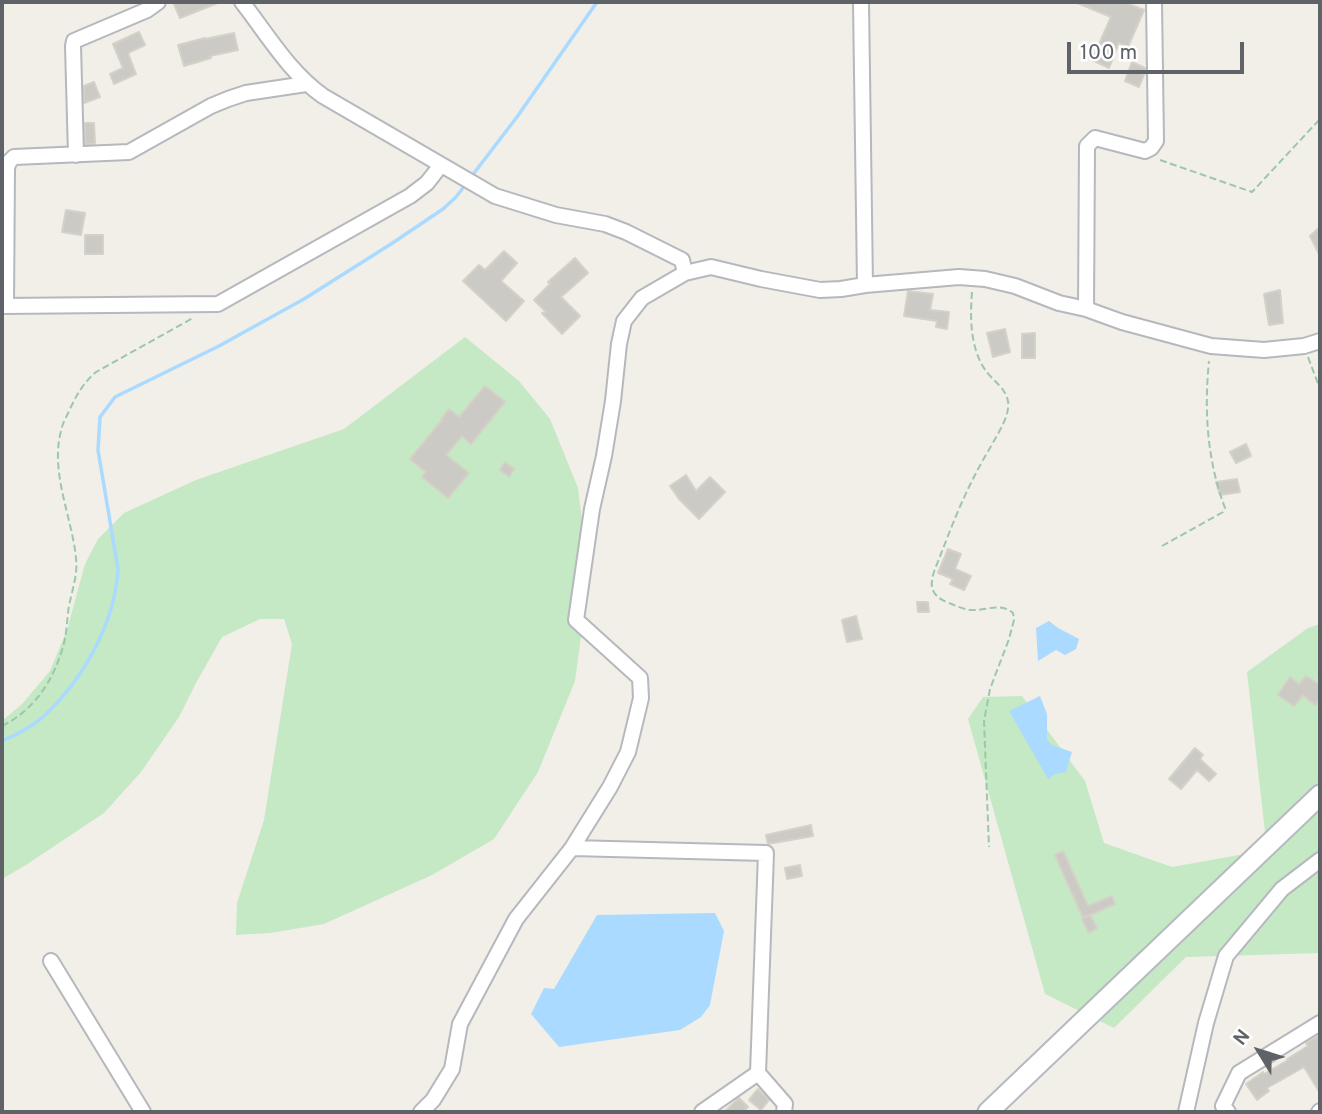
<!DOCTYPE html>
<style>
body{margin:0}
#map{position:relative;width:1322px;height:1114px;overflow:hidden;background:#f1efe8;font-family:Overpass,sans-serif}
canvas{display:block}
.frame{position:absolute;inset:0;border:4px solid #5f6368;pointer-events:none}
.north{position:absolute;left:1224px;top:1016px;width:70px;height:70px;-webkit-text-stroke:5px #fff;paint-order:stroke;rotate:308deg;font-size:19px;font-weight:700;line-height:28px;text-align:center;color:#5f6368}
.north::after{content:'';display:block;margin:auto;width:24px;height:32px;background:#5f6368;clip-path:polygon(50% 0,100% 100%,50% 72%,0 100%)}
.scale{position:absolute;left:1067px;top:42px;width:177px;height:32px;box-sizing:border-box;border:4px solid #5f6368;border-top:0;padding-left:9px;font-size:21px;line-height:24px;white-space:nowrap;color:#5f6368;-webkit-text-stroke:5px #fff;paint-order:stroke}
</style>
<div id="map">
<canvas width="1322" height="1114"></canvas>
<div class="frame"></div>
<div class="north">N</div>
<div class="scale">100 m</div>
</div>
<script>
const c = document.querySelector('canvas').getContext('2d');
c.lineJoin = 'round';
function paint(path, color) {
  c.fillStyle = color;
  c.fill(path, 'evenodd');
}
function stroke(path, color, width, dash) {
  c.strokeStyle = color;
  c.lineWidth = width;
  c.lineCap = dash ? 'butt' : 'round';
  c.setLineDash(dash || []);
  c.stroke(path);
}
paint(new Path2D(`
 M465 337 519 381 550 419 578 488 589 577 575 681 538 772 494 839 432 875 324 924 270 933 236 935 237 903 264 820 292 644 284 619H260L222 637 196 683 179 717 141 772 104 813 26 865 2 879V721L22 704 50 671 67 630 85 564 98 539 124 513 196 480 344 429Z
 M1320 624V953L1186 957 1114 1028 1045 994 968 719 983 697 1022 696 1085 781 1104 843 1172 867 1267 850 1247 672 1308 628Z`), '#c5e8c5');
paint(new Path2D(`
 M1049 621 1058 628 1079 639 1076 649 1065 655 1056 650 1038 661 1036 628Z
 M1040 696 1047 714V740L1052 745 1072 752 1066 772 1055 774 1048 779 1009 711Z
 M715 913 724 931 710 1005 701 1017 680 1030 559 1047 531 1014 544 988 554 989 597 915Z`), '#aadaff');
stroke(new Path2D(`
 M471 177 517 117 597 2
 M2 741C16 735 32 727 44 716 83 680 115 623 118 569L98 450 100 417 115 397 219 346 304 299 391 244 443 209 456 197 466 184`), '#aadaff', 3.5);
const building = new Path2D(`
 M173 2H220L180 18Z
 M1075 2H1123L1144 10 1128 47 1119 43 1109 68 1092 60 1111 17Z
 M139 32 145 45 128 53 136 74 114 84 110 74 123 68 113 44Z
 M234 33 238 50 210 56 211 58 184 66 178 45 205 38V39Z
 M1132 62 1145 68V72L1139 87 1125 81Z
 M94 82 100 97 84 103V86Z
 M85 123H94L95 144H85Z
 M66 210 85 213 81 235 62 232Z
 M1320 227V256L1310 236Z
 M85 235H103V254H85Z
 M504 251 517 263 501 281 524 301 506 321 463 281 479 265 485 270Z
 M575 258 588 273 561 297 580 316 562 334 542 313 546 312 534 300 550 284 548 282Z
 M1280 290 1283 323 1269 325 1264 294Z
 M908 291 933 294 930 310 949 312 947 329 936 327 937 321 904 316Z
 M1005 329 1010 352 993 357 987 333Z
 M1035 333V358H1022V334Z
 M485 386 505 402 471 444 462 436 446 455 469 473 448 498 422 477 426 472 410 459 442 420 441 419 449 409 459 417Z
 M1246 444 1251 456 1236 463 1230 452Z
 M505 462 514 469 509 477 500 470Z
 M686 475 696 491 710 477 725 492 699 519 679 499 670 486Z
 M1237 479 1240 492 1220 495 1216 482Z
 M948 549 961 554 955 569 971 576 964 590 950 584 953 579 938 573Z
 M917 602H928L929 612H918Z
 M856 616 862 639 847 642 842 620Z
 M1306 676 1320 685V699L1315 705 1303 695 1294 706 1278 695 1290 677 1299 684Z
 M1195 748 1203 755 1200 759 1216 774 1209 781 1197 770 1181 789 1169 779Z
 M811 825 813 836 768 844 766 835Z
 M1063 851 1088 906 1112 896 1115 904 1083 918 1055 855Z
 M800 865 802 876 787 879 785 868Z
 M1090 915 1097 928 1089 933 1082 919Z
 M1318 1036 1320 1039V1093L1304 1067 1267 1088 1269 1091 1257 1100 1246 1084 1263 1072 1264 1074 1288 1060 1287 1059 1308 1046 1306 1043Z
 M758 1089 769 1100 761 1110 749 1100Z
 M739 1098 748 1107 743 1112H724Z`);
paint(building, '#cccac5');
stroke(building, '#d6d1c6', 2);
const street = new Path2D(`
 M242 2C267 34 289 72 323 96L495 196 556 215 605 224 626 232 682 260 685 273
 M861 2 865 285
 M76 155 73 46 74 41 147 10 158 2
 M2 306 218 304 410 196 427 183 441 165
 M6 306 7 168 9 162 14 157 129 152 211 106 228 99 246 93 306 84
 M1086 309 1087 146 1095 138 1145 151 1151 148 1156 141 1154 2
 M572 848 766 853 758 1073 785 1104 784 1112
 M51 961 143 1112
 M421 1112 433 1100 452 1069 460 1024 516 919 572 848 610 787 628 752 641 698 640 678 576 620 592 509 604 456 613 401 619 344 624 321 642 298 685 273 711 267 761 279 820 290 841 289 865 285 959 277 985 279 1015 286 1059 303 1086 309 1122 322 1211 346 1264 350 1304 346 1320 341
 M702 1112 758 1073
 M1186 1112 1206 1023 1226 956 1282 889 1320 860
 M1228 1112 1223 1106 1239 1073 1320 1023
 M1319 1112 1320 1111`);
const secondary = new Path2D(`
 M988 1112 1320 795`);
stroke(street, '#b5b8bc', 18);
stroke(secondary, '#b6babf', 23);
stroke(new Path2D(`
 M1160 160 1252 192 1320 119
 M972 292C970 318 970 349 986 371 993 381 1005 387 1008 401 1009 408 1007 415 1004 422 995 441 982 460 973 479 959 506 948 536 937 564 929 583 928 595 949 603 956 606 963 609 970 610 986 611 1000 602 1013 613L1014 620 1009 639 990 689 984 721 989 847
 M1308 357 1320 389
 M1162 546 1223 512 1225 508C1207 460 1204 411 1209 361
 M2 726C35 710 55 678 64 643 67 631 67 618 69 606 72 590 78 575 76 558 72 517 50 473 61 431 62 424 66 418 69 411 76 396 83 383 96 372L193 318`), '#9cc7a9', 2, [7, 3.5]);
stroke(street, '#fff', 14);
stroke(secondary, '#fff', 19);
</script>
